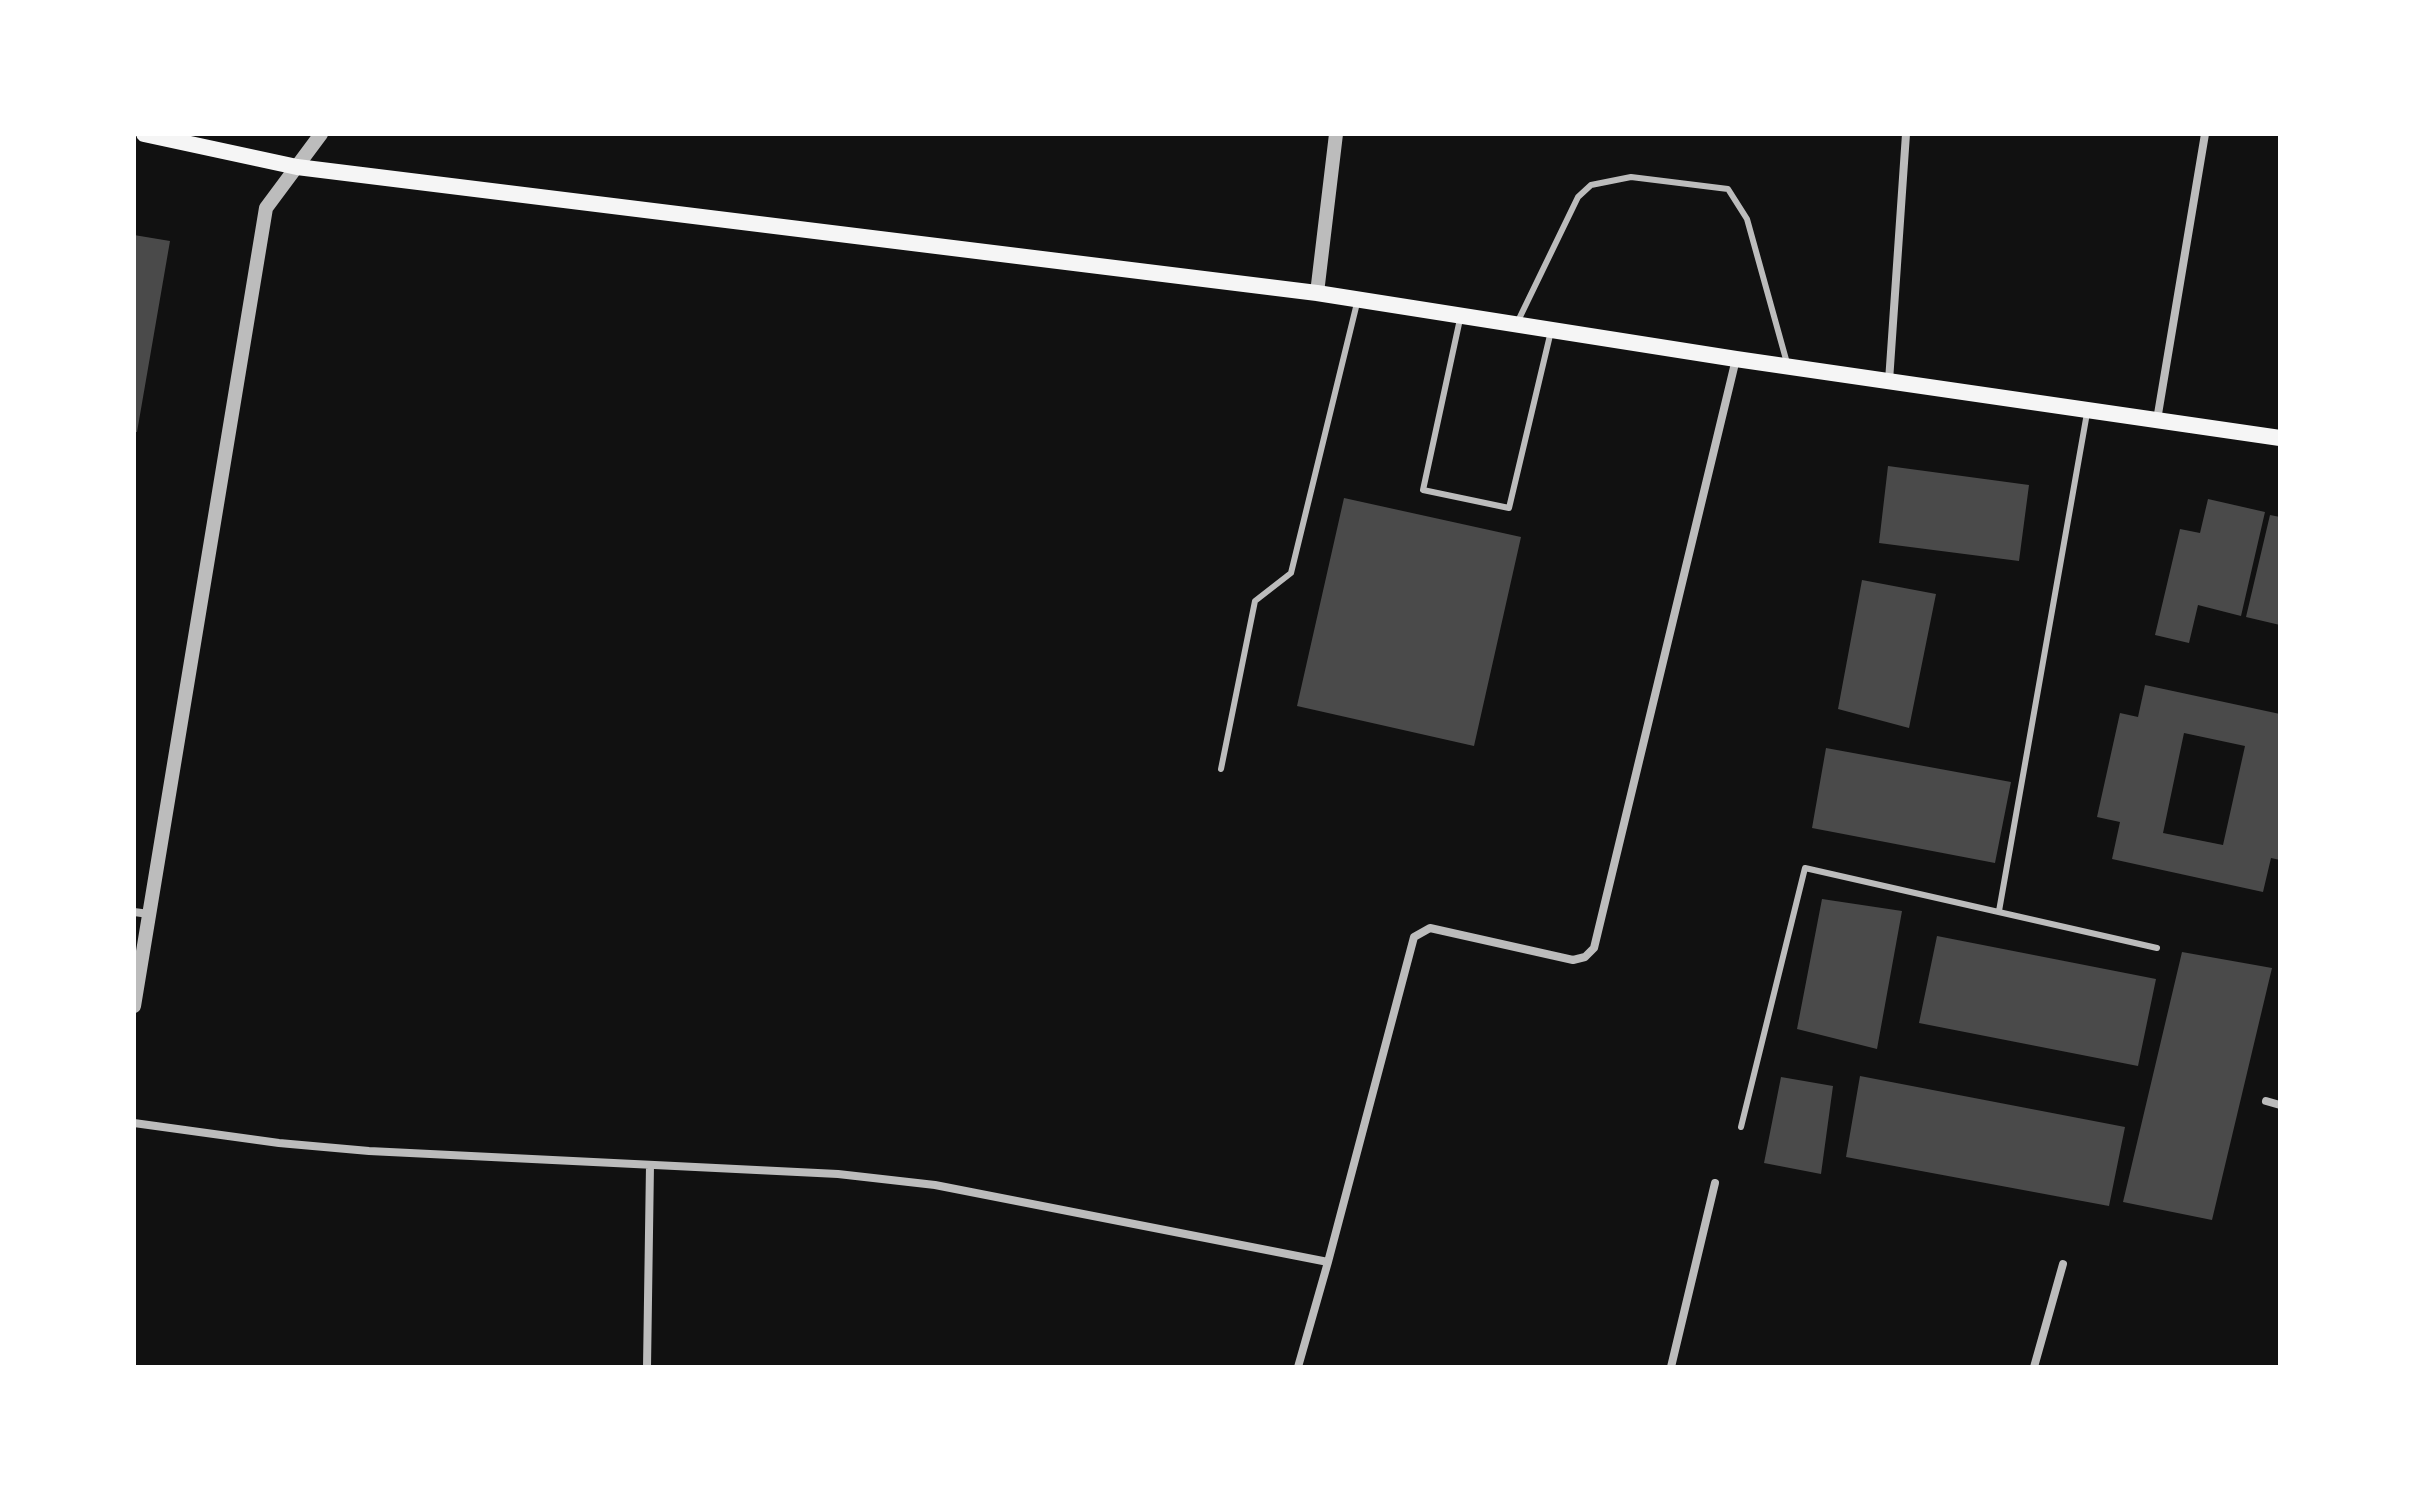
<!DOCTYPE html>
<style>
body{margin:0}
#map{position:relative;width:2414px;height:1501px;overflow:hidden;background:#111;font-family:"PT Sans Narrow",sans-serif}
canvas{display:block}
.frame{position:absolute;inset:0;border:136px solid #fff;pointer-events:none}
</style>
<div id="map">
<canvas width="2414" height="1501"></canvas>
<div class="frame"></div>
</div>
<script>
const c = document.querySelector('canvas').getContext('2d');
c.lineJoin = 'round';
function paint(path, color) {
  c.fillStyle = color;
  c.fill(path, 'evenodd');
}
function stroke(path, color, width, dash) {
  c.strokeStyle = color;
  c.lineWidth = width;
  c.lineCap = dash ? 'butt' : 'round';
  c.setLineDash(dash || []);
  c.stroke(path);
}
paint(new Path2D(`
 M134 235 170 241 137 432H134Z
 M1888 466 2029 485 2019 561 1879 543Z
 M1344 498 1521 537 1474 746 1297 706Z
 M2208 499 2265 512 2241 616 2198 605 2189 643 2155 635 2180 529 2200 533Z
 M2270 515 2280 517V625L2246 617Z
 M1862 580 1936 594 1909 728 1838 709Z
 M2145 685 2280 714V860L2271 858 2263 892 2112 859 2120 822 2097 817 2120 713 2138 717ZM2184 733 2245 746 2223 845 2163 833Z
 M1826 748 2011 782 1995 863 1812 828Z
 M1822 899 1902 911 1877 1049 1797 1029Z
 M1937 936 2156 979 2138 1066 1919 1023Z
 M2182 952 2272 968 2212 1220 2123 1202Z
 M1860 1076 2125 1127 2109 1206 1846 1157Z
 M1781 1077 1833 1086 1821 1174 1764 1163Z`), '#4a4a4a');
stroke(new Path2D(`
 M1460 319 1423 490 1509 508 1551 331
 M1517 323 1578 197 1591 185 1631 177 1728 189 1747 219 1787 363
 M1221 769 1255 601 1291 573 1357 303
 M1999 911 2087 413
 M1741 1127 1805 868 2157 948`), '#bcbcbc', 6);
stroke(new Path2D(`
 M1889 381 1906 134
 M2157 420 2205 134
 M134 912 149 914
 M2266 1101 2280 1105
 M134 1123 279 1143 369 1151 838 1174 935 1185 1328 1262
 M647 1367 650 1165
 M1298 1367 1328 1262 1414 937 1430 928 1573 960 1585 957 1594 948 1736 359
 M1671 1367 1715 1183
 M2034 1367 2063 1264`), '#bcbcbc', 8);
stroke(new Path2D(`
 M1317 293 1336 134
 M134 1006 266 208 321 134`), '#bcbcbc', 14);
stroke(new Path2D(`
 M144 134 297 167 1317 293 1736 359 2280 438`), '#f5f5f5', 16);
</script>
